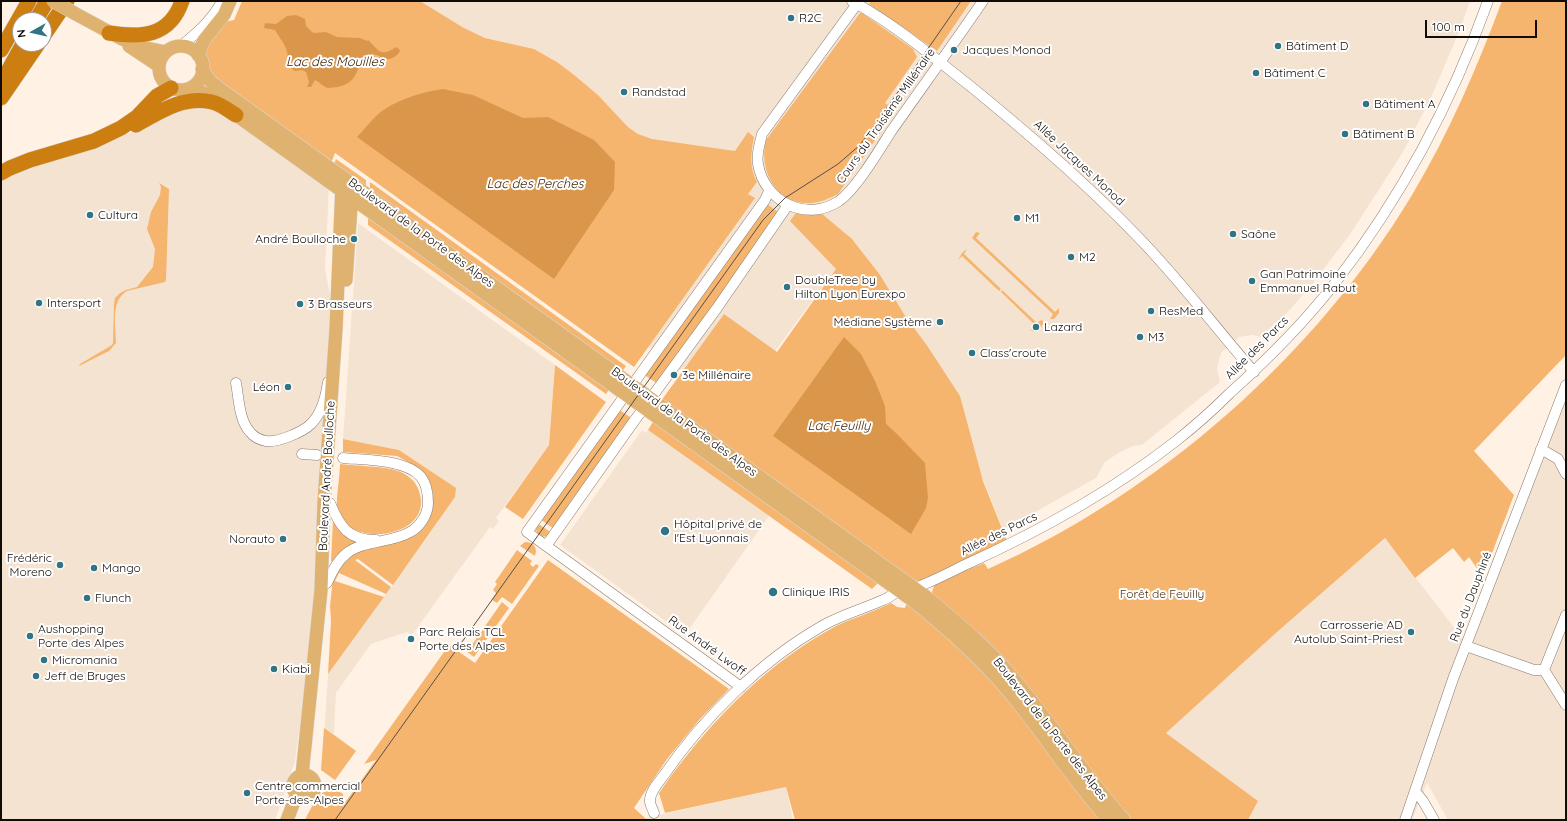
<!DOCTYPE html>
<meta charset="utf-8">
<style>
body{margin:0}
#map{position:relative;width:1567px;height:821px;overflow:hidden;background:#fff2e5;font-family:Quicksand,sans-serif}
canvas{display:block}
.frame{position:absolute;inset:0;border:2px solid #110c08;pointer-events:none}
.north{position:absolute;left:12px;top:12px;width:40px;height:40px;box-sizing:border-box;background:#fff;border:1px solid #a09e9c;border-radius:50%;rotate:262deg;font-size:11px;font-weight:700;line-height:16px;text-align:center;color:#110c08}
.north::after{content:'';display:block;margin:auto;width:14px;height:18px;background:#317485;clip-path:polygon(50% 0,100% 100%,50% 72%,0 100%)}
.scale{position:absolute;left:1425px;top:20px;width:112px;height:18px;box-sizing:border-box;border:2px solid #110c08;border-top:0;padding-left:5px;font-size:12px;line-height:14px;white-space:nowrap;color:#110c08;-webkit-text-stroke:3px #fff;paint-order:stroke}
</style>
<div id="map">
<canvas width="1567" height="821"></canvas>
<div class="frame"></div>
<div class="north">N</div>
<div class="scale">100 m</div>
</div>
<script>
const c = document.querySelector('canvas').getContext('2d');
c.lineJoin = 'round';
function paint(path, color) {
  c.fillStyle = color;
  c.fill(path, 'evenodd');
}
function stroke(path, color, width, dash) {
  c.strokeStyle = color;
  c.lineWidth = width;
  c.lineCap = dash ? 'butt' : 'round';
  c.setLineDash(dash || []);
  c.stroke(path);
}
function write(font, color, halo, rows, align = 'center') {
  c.font = font + ' Quicksand,sans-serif';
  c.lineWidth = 4;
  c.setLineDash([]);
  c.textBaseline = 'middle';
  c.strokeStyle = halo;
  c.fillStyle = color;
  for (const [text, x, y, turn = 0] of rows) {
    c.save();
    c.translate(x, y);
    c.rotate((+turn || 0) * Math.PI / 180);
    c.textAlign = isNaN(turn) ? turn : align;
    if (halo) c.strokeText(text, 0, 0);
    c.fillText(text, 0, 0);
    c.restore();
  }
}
paint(new Path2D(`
 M420 1H1470L1459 32 1430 100 1403 152 1351 233 1310 287 1277 324 1265 338 1252 335 1239 337 1221 353 1217 368 1220 382 1142 445 1133 446 1120 452 1105 462 1096 478 1003 530 936 360 855 243 733 408 597 310 652 139 638 134 628 127 598 95 573 74 557 62 534 49 485 38 464 28Z
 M191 105 217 108 329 187 325 269 331 300 315 595 307 675 295 761 275 820H1V182L18 169 105 144Z
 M358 223 555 365 549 445 496 518 499 521 493 529 490 527 412 635 407 632 371 644 336 693 334 734 356 751 335 780 322 769 328 674 438 522 443 499 436 475 399 450 343 439Z
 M1566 401V820H1448L1427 783 1412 820H1248L1258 801 1166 733 1277 632 1385 538 1470 648Z
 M642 430 646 433 648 430 769 516 685 635 560 545Z
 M786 787 793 820H645V818Z`), '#f5e3d1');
paint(new Path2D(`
 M242 1H420L464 28 485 38 534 49 557 62 573 74 598 95 628 127 638 134 652 139 735 151 748 132 754 137C751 152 749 168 757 182L748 194 755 198 634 367 335 153 332 161 296 139 249 105 209 72 205 56 209 42 224 22 234 20Z
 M871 1H971L937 51 869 4Z
 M1502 1H1566V355L1474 451 1514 495 1483 577 1469 557 1464 562 1453 548 1415 578 1385 538 1277 632 1166 733 1258 801 1248 820H1129L935 598 932 592 935 583 984 563 988 569C1160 492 1315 356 1412 195 1449 133 1477 68 1502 1Z
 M860 13H862L913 49 917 57 885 103 896 110 838 194C830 198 822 202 812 203 777 206 758 171 766 140Z
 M336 159 366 180V190L334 164Z
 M370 182 626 366 622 372 370 193Z
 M159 183 169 189 166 280 165 282 127 291C110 301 116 326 116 343L109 351 79 366 80 364 112 345 113 343 114 304 115 298 120 293 126 290 137 287 153 267 155 249 147 229 151 212 160 195 161 187Z
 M766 203 780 214 658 384 643 374Z
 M796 213H821L852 239 880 275 904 314 928 347 960 396 983 481 1007 541 923 580 915 581 661 401 724 314 777 352 836 269 790 221Z
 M368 214 560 356 564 355 610 388 606 394 368 225Z
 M976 232 980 233 976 238 1055 312 1059 308V313L1054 319H1050L1053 314 972 238Z
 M967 249 964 254 1001 289 999 291 962 256 958 260 962 253Z
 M1002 290 1037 323 1041 320 1043 321C1044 326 1039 330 1035 332L1031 330 1035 325 1001 292Z
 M555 365 606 402 523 519 505 507 549 445Z
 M618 409 633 419 554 529 540 519Z
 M654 420 880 581 872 589 648 430Z
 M343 439 399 450 456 488 455 497 393 585 358 559 355 560 391 587 386 594 339 573 335 581 384 597 328 674 331 621 330 606 333 578 348 557 363 550 399 542 414 536 425 526 430 516 433 504V493L429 482 423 473 412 464 397 456 343 452Z
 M340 464C357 466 383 466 398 471 407 474 416 481 419 491 436 540 343 549 337 509 336 499 340 475 340 464Z
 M333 520 360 542 335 561H331Z
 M537 523 552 533 544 537 538 534 535 528Z
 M525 542C534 542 538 548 535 556L520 546Z
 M517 550 532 561 530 564 533 567 536 564 539 566 512 604 502 597 497 603 492 600 496 593 493 590 497 584 495 582Z
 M548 560 729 689 700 719 667 759 634 808 645 818V820H305C312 805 318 795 331 786L343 794 344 804 376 760 364 764 449 645 475 663Z
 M922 598 1118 820H795L786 787 665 813 659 793C703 729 759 670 827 631 847 619 870 614 891 603L897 607 905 608 906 605Z
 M502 602 509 608 474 657 467 652Z
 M324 728 356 751 335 780 321 770Z`), '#f6b56f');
paint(new Path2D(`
 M296 15 305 19 306 26 311 31 314 33 326 32 337 37 360 38 367 41 368 40C379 50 380 58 396 47L400 50C399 54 397 55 394 57 383 64 380 52 371 55 354 59 363 82 338 87 335 87 331 88 328 88 323 87 320 82 315 80L311 87H307L309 82 306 72 302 70 295 71 287 65C290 48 283 44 275 30L264 28 265 23 276 24 287 16Z
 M443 89 473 95 523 118 548 117 594 140 615 162 614 190 554 279 357 137C366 128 374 116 385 109 402 98 423 92 443 89Z
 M844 337 861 354 875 381 885 406 886 424 896 433 925 463 928 498 926 508 911 534 773 436Z`), '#da974c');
const minor = new Path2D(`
 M852 1C894 24 932 56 969 85 1028 133 1085 182 1138 237 1179 279 1215 327 1254 372
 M859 1 762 134C760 144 756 154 758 164 764 201 806 223 839 201 856 189 878 152 890 133 921 89 952 46 983 1
 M181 46C197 33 212 20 222 1
 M236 383C239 399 239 420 250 432 254 437 260 440 266 441 277 443 303 432 311 424 321 414 326 396 328 382
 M1541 449 1558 459 1566 474
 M302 454 317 455
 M330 503C340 527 348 540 376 540
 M546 546 632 424 717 308 788 205
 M327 583C332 572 337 561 347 553 363 540 392 543 410 532 420 527 428 514 428 503 428 494 426 483 421 477 406 459 364 460 343 458
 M1466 646 1534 670H1544L1566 615
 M1544 670 1566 705
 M741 687 527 532 765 200 769 191
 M1415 791 1423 801 1434 820
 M654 813C653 810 650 804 650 802 649 792 659 782 664 775 704 717 761 661 822 626 841 615 863 609 883 600 889 598 894 593 899 591 905 589 911 589 917 587 934 581 950 572 967 564 1040 531 1112 491 1176 441 1195 426 1213 410 1230 393 1268 359 1304 323 1335 283 1401 198 1452 102 1488 1
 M1405 820 1453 679 1566 385`);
const major = new Path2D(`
 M74 13 122 39 142 47 166 52
 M129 46 159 66
 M159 68a22 22 0 1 1 44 0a22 22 0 1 1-44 0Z
 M198 55 204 40 224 15 230 1
 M202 69 210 81 220 89 924 595C955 621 987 647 1013 678 1052 724 1084 775 1124 820
 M190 88C211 93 226 107 243 120L912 600C953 633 991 667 1023 709 1052 746 1077 785 1109 820
 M346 280 352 192
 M293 786a11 11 0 1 1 22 0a11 11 0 1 1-22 0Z
 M302 775 321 590 324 502 336 329 342 184
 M287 820 297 794`);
const highway = new Path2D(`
 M36 20 47 1
 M109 33C141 38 170 37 182 1
 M44 35 67 1
 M1 50 29 1
 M3 80 23 44
 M1 98 38 44
 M136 125C159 112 184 95 212 102 221 104 229 111 236 115
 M1 173 10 168 30 160 94 141 121 128 137 117 157 96 171 88`);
stroke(minor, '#867a6f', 11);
stroke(major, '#d9d8d7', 14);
stroke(highway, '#d9d8d7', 16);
stroke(minor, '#fff', 10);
stroke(major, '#e0b270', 13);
stroke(highway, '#cc7f10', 15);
stroke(new Path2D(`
 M335 820 763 220 785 198 838 164 860 145 875 125 961 1`), '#564f48', 1);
const majorBridge = new Path2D(`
 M53 1 74 13`);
stroke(majorBridge, '#d9d8d7', 14, []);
stroke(majorBridge, '#e0b270', 13);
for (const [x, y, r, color] of [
 [791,18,4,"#317485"],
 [1278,46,4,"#317485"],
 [954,50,4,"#317485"],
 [1256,73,4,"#317485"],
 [624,92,4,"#317485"],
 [1366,104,4,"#317485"],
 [1345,134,4,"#317485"],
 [90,215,4,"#317485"],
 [1017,218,4,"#317485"],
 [1233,234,4,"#317485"],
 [354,239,4,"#317485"],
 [1071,257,4,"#317485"],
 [1252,281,4,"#317485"],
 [787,287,4,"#317485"],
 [39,303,4,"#317485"],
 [300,304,4,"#317485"],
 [1151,311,4,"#317485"],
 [940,322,4,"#317485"],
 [1036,327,4,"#317485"],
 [1140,337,4,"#317485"],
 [972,353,4,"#317485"],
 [674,375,4,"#317485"],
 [288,387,4,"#317485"],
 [665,531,5,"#317485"],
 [283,539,4,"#317485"],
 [60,565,4,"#317485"],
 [94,568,4,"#317485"],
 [773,592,5,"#317485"],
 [87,598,4,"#317485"],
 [1411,632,4,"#317485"],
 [30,636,4,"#317485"],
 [411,639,4,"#317485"],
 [44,660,4,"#317485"],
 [274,669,4,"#317485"],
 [36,676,4,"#317485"],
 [247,793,4,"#317485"]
]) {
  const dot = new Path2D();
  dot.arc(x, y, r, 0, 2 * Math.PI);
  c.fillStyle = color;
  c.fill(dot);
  stroke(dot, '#fff', 1.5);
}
write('12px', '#110c08', '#fff', [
 ["R2C",799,18],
 ["Bâtiment D",1286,46],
 ["Jacques Monod",962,50],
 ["Bâtiment C",1264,73],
 ["Randstad",632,92],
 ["Bâtiment A",1374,104],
 ["Bâtiment B",1353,134],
 ["Cultura",98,215],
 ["M1",1025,218],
 ["Saône",1241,234],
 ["André Boulloche",346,239,"right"],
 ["M2",1079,257],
 ["Gan Patrimoine",1260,274],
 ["Emmanuel Rabut",1260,288],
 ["DoubleTree by",795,280],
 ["Hilton Lyon Eurexpo",795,294],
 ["Intersport",47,303],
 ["3 Brasseurs",308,304],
 ["ResMed",1159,311],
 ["Médiane Système",932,322,"right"],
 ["Lazard",1044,327],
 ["M3",1148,337],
 ["Class'croute",980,353],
 ["3e Millénaire",682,375],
 ["Léon",280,387,"right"],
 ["Hôpital privé de",674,524],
 ["l'Est Lyonnais",674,538],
 ["Norauto",275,539,"right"],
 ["Frédéric",52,558,"right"],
 ["Moreno",52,572,"right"],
 ["Mango",102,568],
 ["Clinique IRIS",782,592],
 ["Flunch",95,598],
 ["Carrosserie AD",1403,625,"right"],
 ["Autolub Saint-Priest",1403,639,"right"],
 ["Aushopping",38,629],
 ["Porte des Alpes",38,643],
 ["Parc Relais TCL",419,632],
 ["Porte des Alpes",419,646],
 ["Micromania",52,660],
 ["Kiabi",282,669],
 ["Jeff de Bruges",44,676],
 ["Centre commercial",255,786],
 ["Porte-des-Alpes",255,800]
], 'left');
write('12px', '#110c08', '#fff', [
 ["Cours du Troisième Millénaire",886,116,-55],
 ["Allée Jacques Monod",1079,163,43],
 ["Boulevard de la Porte des Alpes",421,233,36],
 ["Allée des Parcs",1257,348,-45],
 ["Boulevard de la Porte des Alpes",684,422,36],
 ["Boulevard André Boulloche",327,476,-87],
 ["Allée des Parcs",999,534,-26],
 ["Rue du Dauphiné",1471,597,-69],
 ["Rue André Lwoff",707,646,36],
 ["Boulevard de la Porte des Alpes",1050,729,52]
]);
write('12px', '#4b3010', '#fff', [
 ["Forêt de Feuilly",1162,594]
]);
write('italic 13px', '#422705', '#fff', [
 ["Lac des Mouilles",335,62],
 ["Lac des Perches",535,184],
 ["Lac Feuilly",839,426]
]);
</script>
